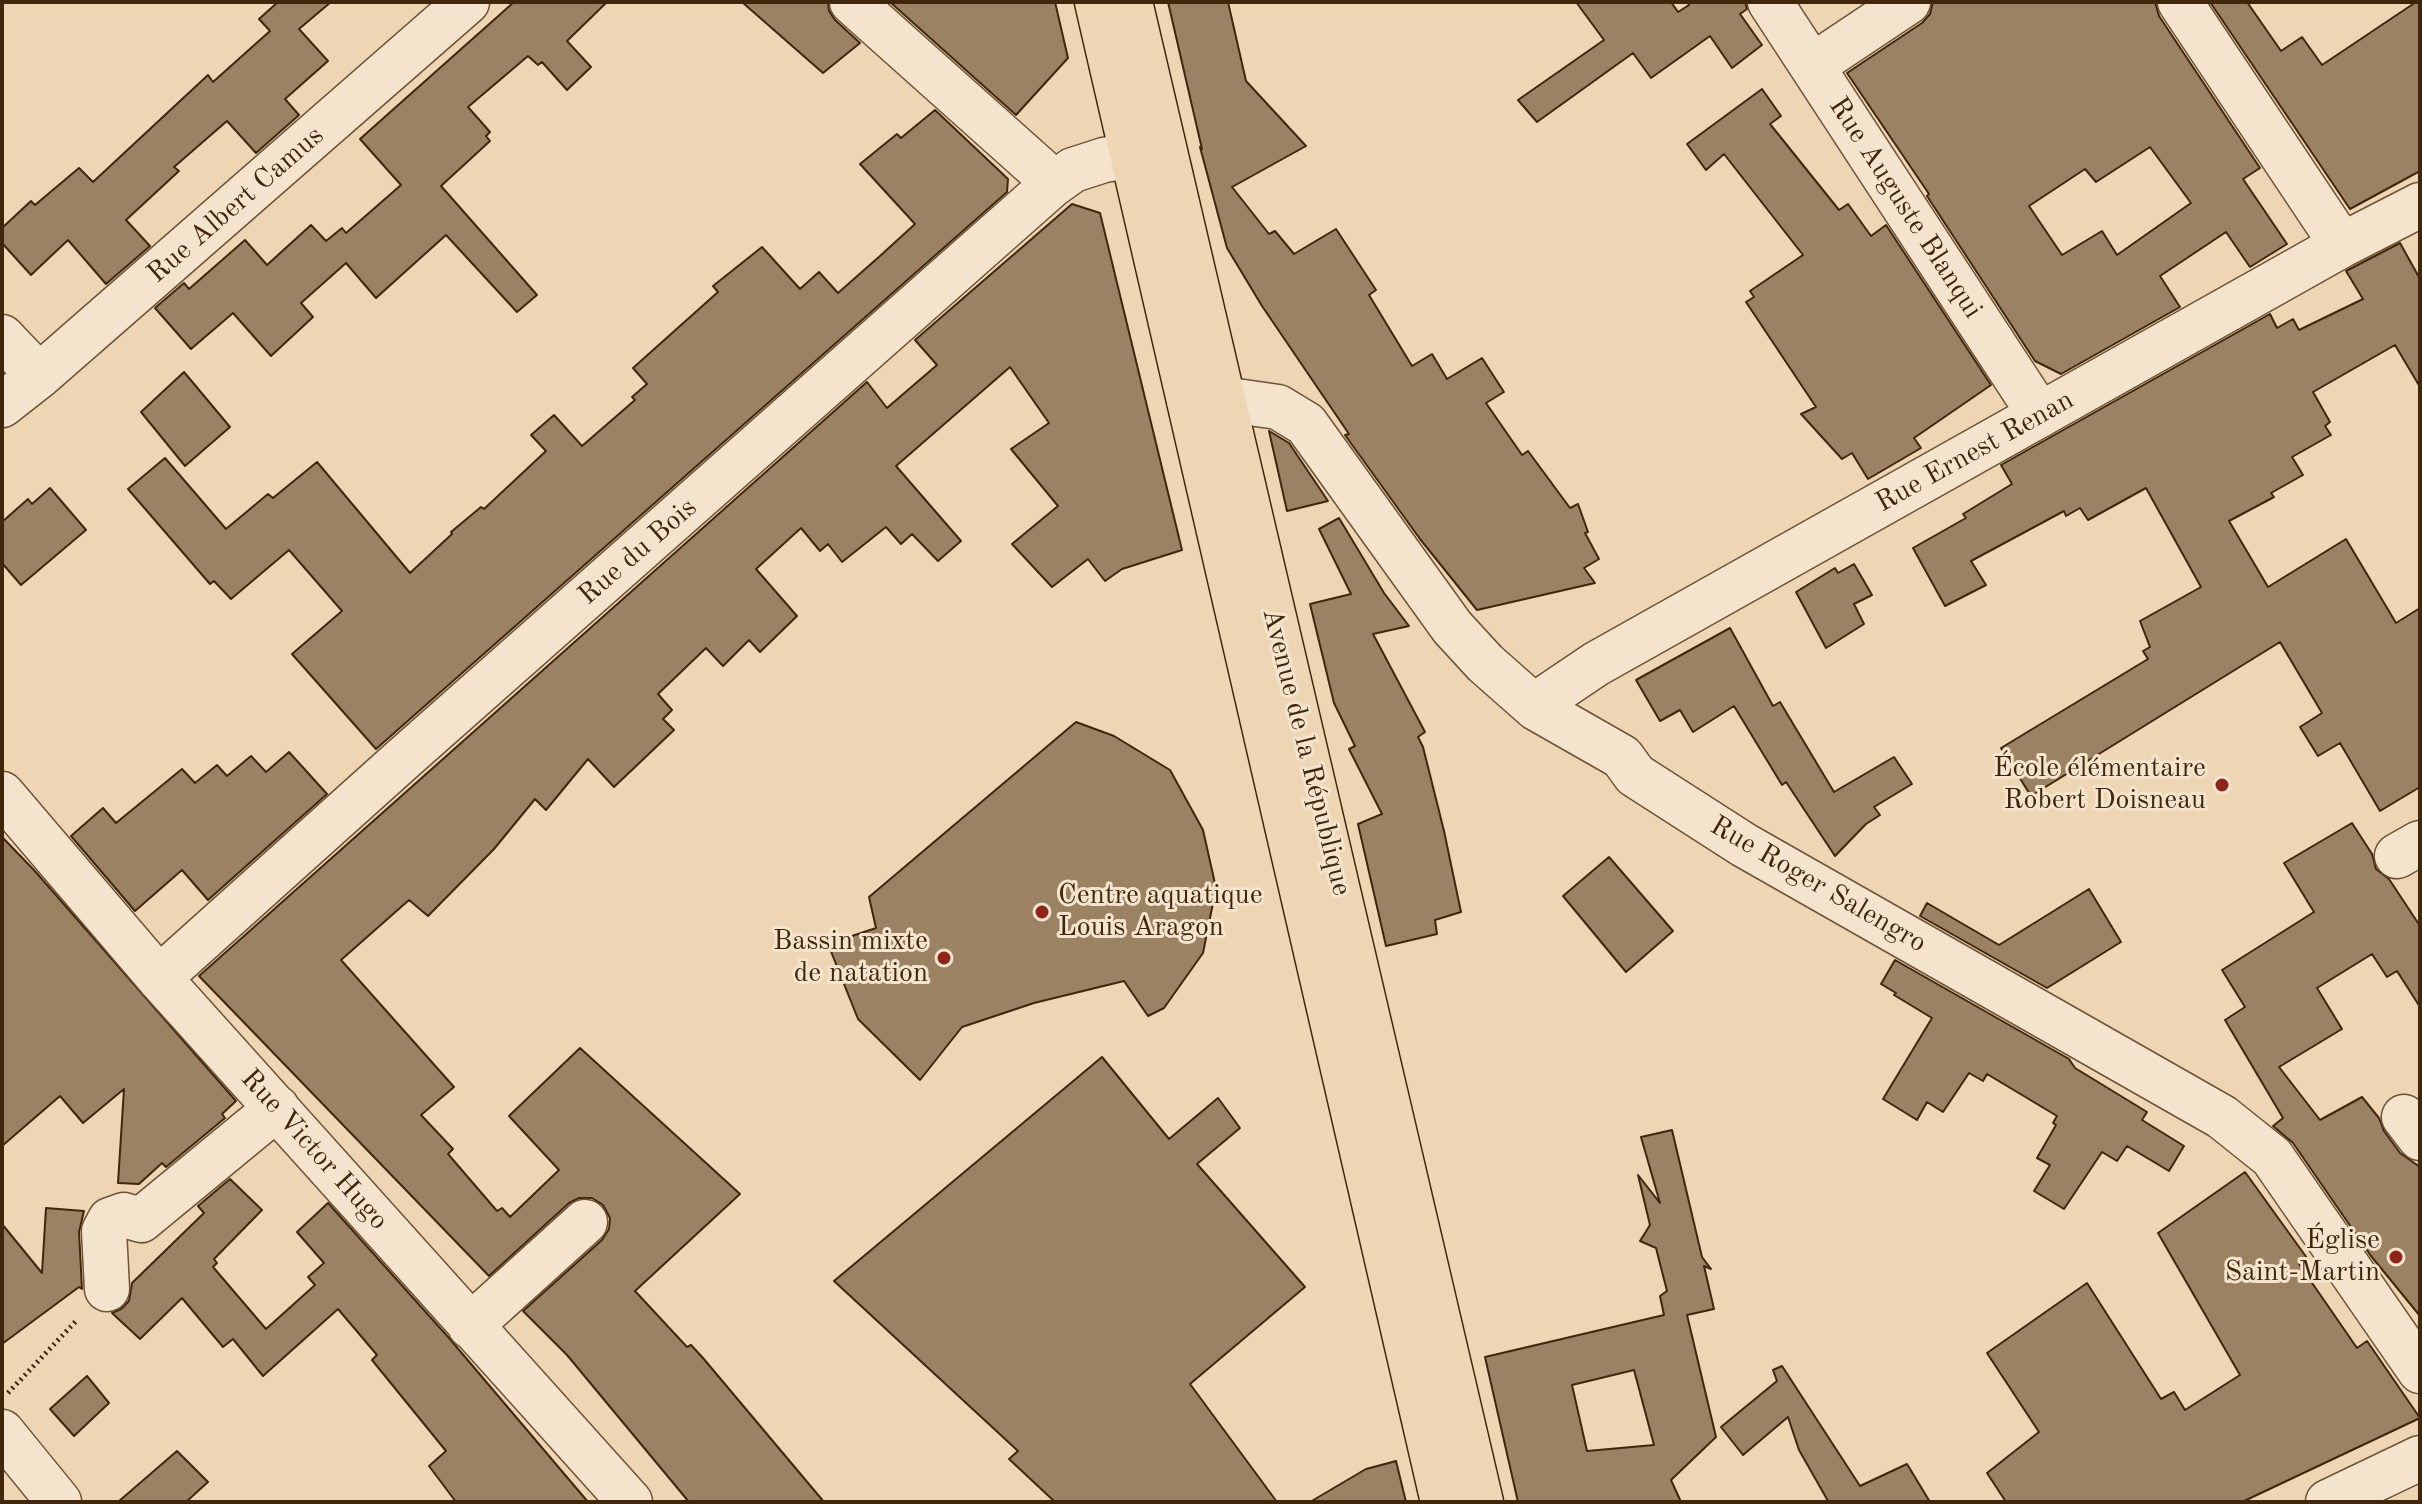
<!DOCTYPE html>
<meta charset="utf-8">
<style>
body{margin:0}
#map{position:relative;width:2422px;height:1504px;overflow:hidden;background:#eed6b4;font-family:"Old Standard TT",serif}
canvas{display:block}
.frame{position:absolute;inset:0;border:4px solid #40270c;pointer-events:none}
</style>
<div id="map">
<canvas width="2422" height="1504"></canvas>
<div class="frame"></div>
</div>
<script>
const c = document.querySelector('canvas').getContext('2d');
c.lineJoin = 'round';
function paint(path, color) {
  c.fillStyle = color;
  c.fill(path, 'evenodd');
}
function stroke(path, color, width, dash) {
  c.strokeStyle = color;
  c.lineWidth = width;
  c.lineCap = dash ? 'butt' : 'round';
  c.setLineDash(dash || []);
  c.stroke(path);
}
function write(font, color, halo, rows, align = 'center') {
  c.font = font + ' "Old Standard TT",serif';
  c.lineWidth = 6;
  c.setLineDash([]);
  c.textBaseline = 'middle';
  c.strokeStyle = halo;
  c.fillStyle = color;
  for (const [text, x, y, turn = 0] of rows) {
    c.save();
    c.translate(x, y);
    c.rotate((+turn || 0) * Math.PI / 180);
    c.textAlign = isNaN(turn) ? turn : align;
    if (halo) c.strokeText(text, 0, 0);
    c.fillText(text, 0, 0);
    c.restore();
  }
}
const building = new Path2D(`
 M278 2H331L299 29 328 61 285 99 299 115 256 153 227 121 174 167 179 171 126 220 150 246 106 284 68 240 31 275 2 243V228L31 201 35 205 79 168 93 182 208 75 213 82 270 31 259 19Z
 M514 2H607L567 41 591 67 567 90 542 62 538 65 528 56 468 107 490 132 486 136 490 141 441 186 537 295 517 312 446 235 376 298 346 263 301 303 313 317 271 356 233 313 191 349 155 308 184 283 189 289 245 240 267 265 311 225 326 241 342 228 346 233 401 185 360 139Z
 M742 2H828L829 11 835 20 860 43 823 73Z
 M890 2H1055L1068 58 1016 115Z
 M1168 2H1228L1246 81 1306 146 1232 187 1269 234 1275 231 1294 254 1336 229 1376 290 1369 295 1412 366 1432 354 1447 379 1482 358 1504 392 1486 403 1522 455 1528 451 1570 508 1578 504 1588 532 1585 533 1599 559 1584 568 1595 583 1477 610 1420 539 1345 435 1349 434 1262 306 1227 248 1200 147 1202 149Z
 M1576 2H1671L1678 12 1689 5 1687 2H1745L1747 9 1740 14 1762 45 1732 68 1710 36 1651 78 1633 53 1537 122 1518 100 1604 40Z
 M1933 2H2155L2159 16 2260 168 2243 179 2287 244 2250 267 2226 232 2160 276 2180 307 2061 374 2035 361 1927 196 1929 194 1847 73 1922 23 1930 14ZM2150 147 2191 203 2117 255 2102 231 2062 255 2029 206 2085 169 2096 182Z
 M2210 2H2247L2281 51 2302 37 2322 65 2416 2H2420V171L2350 209Z
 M1762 89 1781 116 1770 124 1839 210 1848 204 1871 236 1886 225 1991 385 1914 438 1921 448 1868 479 1852 453 1842 459 1801 414 1816 407 1746 302 1754 297 1750 291 1803 255 1724 154 1706 170 1687 144Z
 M935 110 1008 179 1007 192 376 749 292 654 342 611 289 550 231 599 214 581 210 584 128 489 165 458 226 529 268 494 273 498 317 462 410 573 452 534 451 532 481 507 484 509 546 451 531 435 554 415 582 446 635 400 632 397 647 384 633 368 718 292 713 286 762 247 800 289 819 272 838 293 880 256 915 224 860 164 897 134 901 138Z
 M1072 204 1100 213 1182 550 1122 569 1105 581 1088 559 1052 587 1012 544 1058 506 1011 449 1049 423 1010 367 896 466 961 541 938 561 912 534 901 544 886 527 842 562 828 544 820 551 801 528 756 569 797 616 760 652 749 640 723 666 706 648 658 694 672 710 663 719 674 730 614 787 588 759 546 810 535 799 494 849 428 916 409 900 341 960 454 1087 421 1115 453 1149 448 1154 497 1211 502 1208 510 1217 559 1170 509 1116 580 1048 740 1194 635 1291 687 1347 691 1345 703 1358 824 1502H689L567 1355 523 1311 602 1240 609 1229 610 1218 603 1205 592 1198H579L569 1203 489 1276 199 976 867 382 887 408 937 365 915 340Z
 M2400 243 2420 279V387L2395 345 2313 392 2330 422 2325 426 2331 435 2292 457 2303 475 2271 493 2274 497 2229 521 2268 587 2346 539 2396 623 2420 608V787L2380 811 2340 743 2318 756 2300 727 2322 713 2280 642 2031 796 2001 748 2148 659 2143 651 2150 647 2140 621 2201 587 2146 488 2088 520 2080 508 2066 516 2064 511 1971 561 1986 585 1945 606 1913 548 1966 518 1963 514 2012 484 2001 465 2270 314 2277 328 2293 319 2299 330 2363 299 2346 271Z
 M184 372 230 427 185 466 141 412Z
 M1269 431 1289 443 1328 501 1287 511Z
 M50 488 86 530 21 585 2 563V522L28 499 32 504Z
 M1339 518 1384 593 1409 626 1373 634 1425 732 1418 737 1423 747 1444 831 1461 912 1435 920 1437 934 1386 946 1358 824 1382 814 1349 749 1355 746 1334 703 1310 604 1351 594 1319 529Z
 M1854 564 1872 595 1854 604 1864 624 1826 648 1796 592 1835 568 1838 573Z
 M1730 628 1773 706 1780 702 1834 792 1894 757 1912 784 1874 807 1880 815 1866 824 1835 856 1786 782 1782 785 1734 706 1693 732 1680 710 1660 721 1636 680Z
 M1076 722 1114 736 1170 770 1203 830 1216 888 1203 953 1164 1008 1148 1016 1124 981 1034 1003 962 1027 920 1080 858 1019 828 944 876 928 869 897Z
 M289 752 327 794 208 900 182 870 135 911 71 836 103 808 116 823 182 769 195 783 217 765 227 776 251 756 266 772Z
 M2352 823 2372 854 2376 869 2389 879 2420 926V1007L2397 971 2387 977 2372 954 2317 988 2342 1029 2279 1067 2320 1120 2362 1097 2379 1118 2384 1131 2400 1153 2420 1167V1316L2371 1256 2293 1143 2273 1126 2283 1118 2225 1020 2245 1007 2222 970 2314 912 2284 863Z
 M2 837 34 870 236 1101 222 1114 225 1118 166 1167 162 1163 139 1184 118 1183 124 1089 83 1123 60 1096 2 1146Z
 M1609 857 1673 931 1626 972 1563 896Z
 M2089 889 2121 942 2047 988 1920 916 1927 903 1999 945Z
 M1895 960 2069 1059 2075 1068 2147 1112 2142 1120 2184 1146 2169 1171 2127 1146 2117 1161 2102 1152 2064 1209 2034 1191 2050 1165 2037 1158 2056 1125 2053 1123 2057 1116 1987 1074 1983 1081 1969 1073 1943 1112 1927 1102 1917 1120 1883 1099 1932 1018 1894 995 1896 993 1881 984Z
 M1102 1057 1169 1139 1218 1098 1240 1128 1197 1164 1305 1287 1190 1384 1277 1502H1055L1009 1459 1018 1451 834 1281Z
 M1672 1130 1702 1257 1711 1269 1704 1266 1714 1309 1687 1315 1716 1437 1671 1480 1681 1502H1518L1485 1357 1664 1315 1660 1296 1667 1291 1656 1248 1640 1241 1650 1225 1638 1175 1660 1203 1641 1137ZM1634 1370 1654 1445 1587 1451 1572 1385Z
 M2245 1172 2307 1258 2299 1264 2357 1348 2367 1341 2420 1418 2242 1502H2006L1987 1473 2039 1432 1987 1353 2087 1283 2161 1399 2174 1392 2185 1410 2240 1375 2158 1233Z
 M230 1179 262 1210 214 1259 217 1263 213 1267 266 1329 315 1285 308 1277 324 1263 297 1232 328 1203 449 1338 588 1502H456L429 1466 446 1451 372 1360 377 1355 338 1309 263 1376 233 1339 223 1347 182 1298 140 1339 112 1313 121 1309 129 1301 132 1283 204 1213 198 1206Z
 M46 1208 84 1211 79 1232 82 1289 79 1287 2 1344V1224L42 1273Z
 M1782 1366 1860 1486 1907 1464 1930 1502H1825L1828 1501 1799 1450 1788 1417 1743 1455 1721 1427 1777 1381 1773 1370Z
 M87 1376 109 1403 74 1436 50 1409Z
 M177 1451 208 1482 186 1502H118Z
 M1396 1461 1406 1502H1310L1366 1469Z`);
paint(building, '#9a8263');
stroke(building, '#40270c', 2);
const minor = new Path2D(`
 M852 2 1040 170 1052 185
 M1770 2 2040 415
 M2180 2 2342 245
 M1812 66 1908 2
 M2 337 39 376
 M1189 400 1222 399 1278 407 1306 424 1452 627 1485 663 1536 708 1622 757 1635 775 1744 845 2222 1117 2272 1157 2420 1371
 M2 405 39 376 467 2
 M1536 708 1550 695 1596 664 2342 245 2420 205
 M2 794 159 978 630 1502
 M2397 856 2420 843
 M159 978 404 758 1052 185 1073 170 1104 160 1164 150
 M2404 1117 2420 1138
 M107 1289 104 1231 110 1220 124 1215 141 1220 277 1108
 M470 1326 585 1222
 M2 1432 59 1502
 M2328 1502 2420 1458`);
const major = new Path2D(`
 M1097 2 1443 1502
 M1130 2 1481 1502`);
stroke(minor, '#6c5336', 47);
stroke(major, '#40270c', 47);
stroke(new Path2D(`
 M8 1393 78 1319`), '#40270c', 5, [2, 4]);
stroke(minor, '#f4e4ce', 44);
stroke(major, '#eed6b4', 44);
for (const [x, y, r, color] of [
 [2222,785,8,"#8f2418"],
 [1042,912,8,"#8f2418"],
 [944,958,8,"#8f2418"],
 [2396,1257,8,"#8f2418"]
]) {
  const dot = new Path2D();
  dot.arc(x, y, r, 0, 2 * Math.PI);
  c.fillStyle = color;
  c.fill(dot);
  stroke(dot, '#f4e4ce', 3);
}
write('28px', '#40270c', '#f4e4ce', [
 ["Rue Albert Camus",236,205,-41],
 ["Rue Auguste Blanqui",1905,208,57],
 ["Rue Ernest Renan",1975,452,-29],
 ["Rue du Bois",638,552,-41],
 ["Avenue de la République",1306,752,76],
 ["Rue Roger Salengro",1818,885,30],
 ["Rue Victor Hugo",314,1150,48]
]);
write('28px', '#40270c', '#f4e4ce', [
 ["École élémentaire",2206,769],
 ["Robert Doisneau",2206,801],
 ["Centre aquatique",1058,896,"left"],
 ["Louis Aragon",1058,928,"left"],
 ["Bassin mixte",928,942],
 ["de natation",928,974],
 ["Église",2380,1241],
 ["Saint-Martin",2380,1273]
], 'right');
</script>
